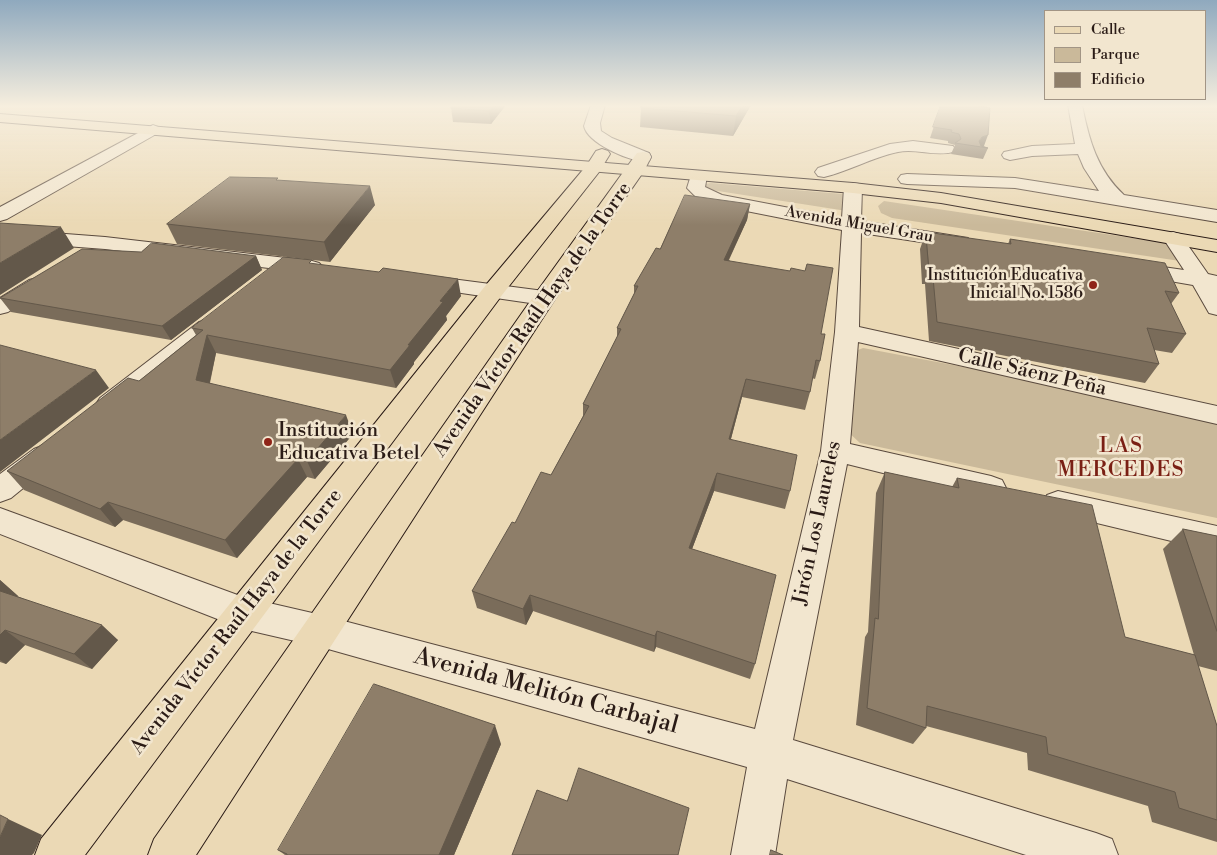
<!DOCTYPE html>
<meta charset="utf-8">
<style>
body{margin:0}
#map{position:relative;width:1217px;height:855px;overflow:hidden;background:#ebd9b5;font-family:"Libre Bodoni",serif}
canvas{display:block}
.legend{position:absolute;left:1044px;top:10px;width:162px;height:90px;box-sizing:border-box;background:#f2e6cf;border:1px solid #a29585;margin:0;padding:6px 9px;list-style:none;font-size:15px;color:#2a1b16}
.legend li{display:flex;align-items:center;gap:10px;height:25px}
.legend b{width:25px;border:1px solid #a29585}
</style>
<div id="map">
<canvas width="1217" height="855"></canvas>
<ul class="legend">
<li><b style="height:6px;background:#ebd9b5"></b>Calle</li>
<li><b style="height:14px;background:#cab99a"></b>Parque</li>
<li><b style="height:14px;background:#8e7e69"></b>Edificio</li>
</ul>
</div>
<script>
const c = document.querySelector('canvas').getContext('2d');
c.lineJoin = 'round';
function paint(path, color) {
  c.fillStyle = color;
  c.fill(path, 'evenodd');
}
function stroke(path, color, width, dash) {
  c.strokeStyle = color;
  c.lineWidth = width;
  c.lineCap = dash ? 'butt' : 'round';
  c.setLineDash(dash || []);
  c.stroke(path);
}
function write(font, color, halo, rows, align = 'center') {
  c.font = font + ' "Libre Bodoni",serif';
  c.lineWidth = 5;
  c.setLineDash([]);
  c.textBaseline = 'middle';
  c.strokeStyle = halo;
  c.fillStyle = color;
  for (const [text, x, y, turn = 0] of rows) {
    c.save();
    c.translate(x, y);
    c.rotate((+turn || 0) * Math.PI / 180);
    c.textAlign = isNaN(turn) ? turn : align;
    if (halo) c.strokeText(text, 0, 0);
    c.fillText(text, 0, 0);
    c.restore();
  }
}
paint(new Path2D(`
 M711 183 843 194 848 196 847 211 705 189V184Z
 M884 201 1166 243 1175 248 1180 261 892 218 881 213 878 206Z
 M863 348 1197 411 1217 422V518L860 443 846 430 848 354Z`), '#cab99a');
const minor = new Path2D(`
 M591 105H605L600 123 601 131 612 138 649 153 651 157 649 161C633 164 587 143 584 126Z
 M1068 105H1082C1089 140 1097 170 1124 195L1217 210V222L1015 188 907 184 901 183 898 179 901 175 907 174 1015 178 1099 191 1084 168 1078 154 1032 156 1010 160 1004 158 1002 155 1004 152 1032 146 1075 144Z
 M153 125 158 127 161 130 158 133 7 219 0 221V207Z
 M913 141 953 146 955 149 953 152C935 157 916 148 898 152 873 157 849 171 824 177L818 176 815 172 818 168 890 144Z
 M698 171 704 172 707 176 705 187 722 195 842 218 844 188 847 184 853 183 859 184 862 188 861 221 968 238 971 242 968 246 961 248 861 233 859 327 1217 406V424L858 342 850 444 991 476 1002 480 1006 488 1002 496 991 500 847 464 793 740 1096 833 1112 839 1118 855H1026L787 779 775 855H731L747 767 321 647 243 629 0 534V508L243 597 321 615 755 729 821 451 835 332 842 230 711 204 697 198 687 188 692 172Z
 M0 229 105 237 312 261 319 263 323 267 319 271 312 273 105 249 0 241Z
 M1173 232 1180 234 1208 274 1217 276V315L1209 313 1193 285 1135 275 1128 273 1124 269 1128 265 1135 263 1184 270 1163 238 1166 234Z
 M421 275 544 291 552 293 555 298 552 303 544 305 413 286 410 281 413 276Z
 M37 278 45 280 48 285 45 290 8 312 0 314V298L29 280Z
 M207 320 215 322 219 327 215 332 118 410 109 413 100 410 96 404 100 398 199 322Z
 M44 445 54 449 58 456 54 463 11 498 0 502V474L34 449Z
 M1058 491 1217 526V552L1047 511 1043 503 1047 495Z`);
const major = new Path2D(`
 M602 149 608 151 610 154 599 172 502 295 85 855H35L41 839 486 285 587 165 596 151Z
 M643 152 649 153 651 157 644 171 555 299 196 855H148L154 839 536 293 637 153Z`);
const highway = new Path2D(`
 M0 114 853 183 941 193 1217 240V252L941 203 853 193 0 122Z`);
stroke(minor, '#5a4a3e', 2);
stroke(major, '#2a1b16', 2);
stroke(highway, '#2a1b16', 2);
paint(minor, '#f2e6cf');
paint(major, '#ebd9b5');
paint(highway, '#ebd9b5');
paint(new Path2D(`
 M454 105H506L491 124 453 122 451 108Z
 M642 105H751L733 136 640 127 641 108Z
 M941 105 984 146H983L988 148 983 159 951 154 955 145 948 143V141L930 138Z
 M279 181 375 205 330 262 177 244 167 224Z
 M750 204 747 220 729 260 821 334 820 361 815 379 812 378 810 392 805 410 742 397 731 439 790 491 785 509 714 491 692 549 755 664 750 679 656 647 654 652 533 611 526 625 477 608 472 591 515 523 551 475 583 416V404L617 337V328L634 294V286L660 249Z
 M926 232 1008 244 1010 239 1179 293 1171 304 1186 334 1172 353 1154 350 1159 364 1145 383 929 341 925 284H922L920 249Z
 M141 252 256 256 262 270 171 340 11 312 0 298Z
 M313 264 461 296 446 316 447 320 414 362V364L396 388 216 353 210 383 353 434 315 479 307 477 237 558 123 520 115 527 24 490 7 471 139 381 196 335 192 328Z
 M885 472 952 487 957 478 1125 637 1194 655 1163 549 1183 529 1217 536V671L1198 666 1217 726V842L1152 822 1148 806 1028 770 1027 753 926 726V728L913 744 856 725 865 637 868 632 876 493Z
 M0 580 18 596H17L118 640 92 669 25 645 6 664 0 662Z
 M501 744 454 855H285L278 850Z`), '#7a6c5a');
paint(new Path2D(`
 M494 105H506L491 124 489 111Z
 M743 105H751L733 136 736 116Z
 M988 135 984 146 982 147 977 146 979 141 982 137Z
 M370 186 375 205 330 262 324 242Z
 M750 204 747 220 721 276 724 260Z
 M61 227 74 248 0 295V263Z
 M256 256 262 270 171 340 162 326Z
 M458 279 461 296 446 316 447 320 414 362V364L396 388 390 370 440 301Z
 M207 335 216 353 206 399 196 380Z
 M96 370 109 388 0 472V440Z
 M746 379 742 397 726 457 729 439Z
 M346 415 353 434 315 479 307 461Z
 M298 459 307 477 237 558 225 540Z
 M717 473 714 491 686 565 689 548Z
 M108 502 123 520 115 527 100 509Z
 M0 580 18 596 9 604 0 596Z
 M530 595 533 611 526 625 523 609Z
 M102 625 118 640 92 669 74 654Z
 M5 630 25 645 6 664 0 660V635Z
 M657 631 656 647 654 652 655 636Z
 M495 725 501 744 454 855H439Z
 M8 819 42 835 34 853 32 855H0V837Z`), '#63584a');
const building = new Path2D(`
 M454 105H494L489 111 451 108Z
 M642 105H743L736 116 641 108Z
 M941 105H974L990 108 988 135 982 137 979 141 981 146 988 148 955 143 961 139 959 134 951 132 952 130 933 127Z
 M230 177 278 178 276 180 370 186 324 242 167 224Z
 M685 195 750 204 724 260 790 271 791 268 805 271 807 264 833 268 821 334H825L820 361 816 360 810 392 746 379 729 439 797 455 790 491 717 473 689 548 776 575 755 664 657 631 655 636 530 595 523 609 472 591 512 522 515 523 541 472 551 475 589 406 583 404 621 329 617 328 638 286H634L656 248 660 249Z
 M0 223 61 227 0 263Z
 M926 232 1011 244 1010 239 1165 263 1179 293 1165 291 1186 334 1147 328 1159 364 937 322 932 266H929Z
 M152 243 256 256 162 326 0 298 82 249 141 252Z
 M284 257 312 260 309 263 379 272 383 268 458 279 440 301 443 302 408 345H410L390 370 207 335 196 380 346 415 307 461 298 459 225 540 108 502 100 509 7 471 128 378 139 381 203 330 192 328Z
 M0 345 96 370 0 440Z
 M885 472 959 488 957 478 1092 505 1125 637 1195 655 1217 726V820L1179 808 1175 792 1048 754 1046 737 927 706 926 728 867 708 875 618 878 619Z
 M1183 529 1217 536V631Z
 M0 591 102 625 74 654 5 630 0 635Z
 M374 684 495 725 439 855H287V854L278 850Z
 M579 768 689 808 678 855H512L537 790 567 801Z
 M0 815 8 819 0 837Z
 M771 850 783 855H770Z`);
paint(building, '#8e7e69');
stroke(building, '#63584a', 1);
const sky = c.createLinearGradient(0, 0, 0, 225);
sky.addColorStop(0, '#8fa9be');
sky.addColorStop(0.47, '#f6eede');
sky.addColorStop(1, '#f6eede00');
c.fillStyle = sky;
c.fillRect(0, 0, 1217, 225);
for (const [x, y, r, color] of [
 [1093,285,5,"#8f2418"],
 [268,442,5,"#8f2418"]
]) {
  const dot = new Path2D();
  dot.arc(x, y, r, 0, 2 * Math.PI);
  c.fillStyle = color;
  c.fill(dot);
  stroke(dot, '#f2e6cf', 2);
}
write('16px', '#2a1b16', '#f2e6cf', [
 ["Avenida Miguel Grau",859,225,10]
]);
write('16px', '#2a1b16', '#f2e6cf', [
 ["Institución Educativa",1083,276],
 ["Inicial No. 1586",1083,294]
], 'right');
write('20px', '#2a1b16', '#f2e6cf', [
 ["Avenida Víctor Raúl Haya de la Torre",533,320,-55],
 ["Calle Sáenz Peña",1032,373,13],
 ["Jirón Los Laureles",818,523,-78],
 ["Avenida Víctor Raúl Haya de la Torre",237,622,-52]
]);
write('20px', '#2a1b16', '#f2e6cf', [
 ["Institución",278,431],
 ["Educativa Betel",278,454]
], 'left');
c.letterSpacing = '1px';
write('21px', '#7a1f14', '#f2e6cf', [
 ["LAS",1121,447],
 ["MERCEDES",1121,471]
]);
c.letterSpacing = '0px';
write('24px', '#2a1b16', '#f2e6cf', [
 ["Avenida Melitón Carbajal",546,692,15]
]);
</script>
